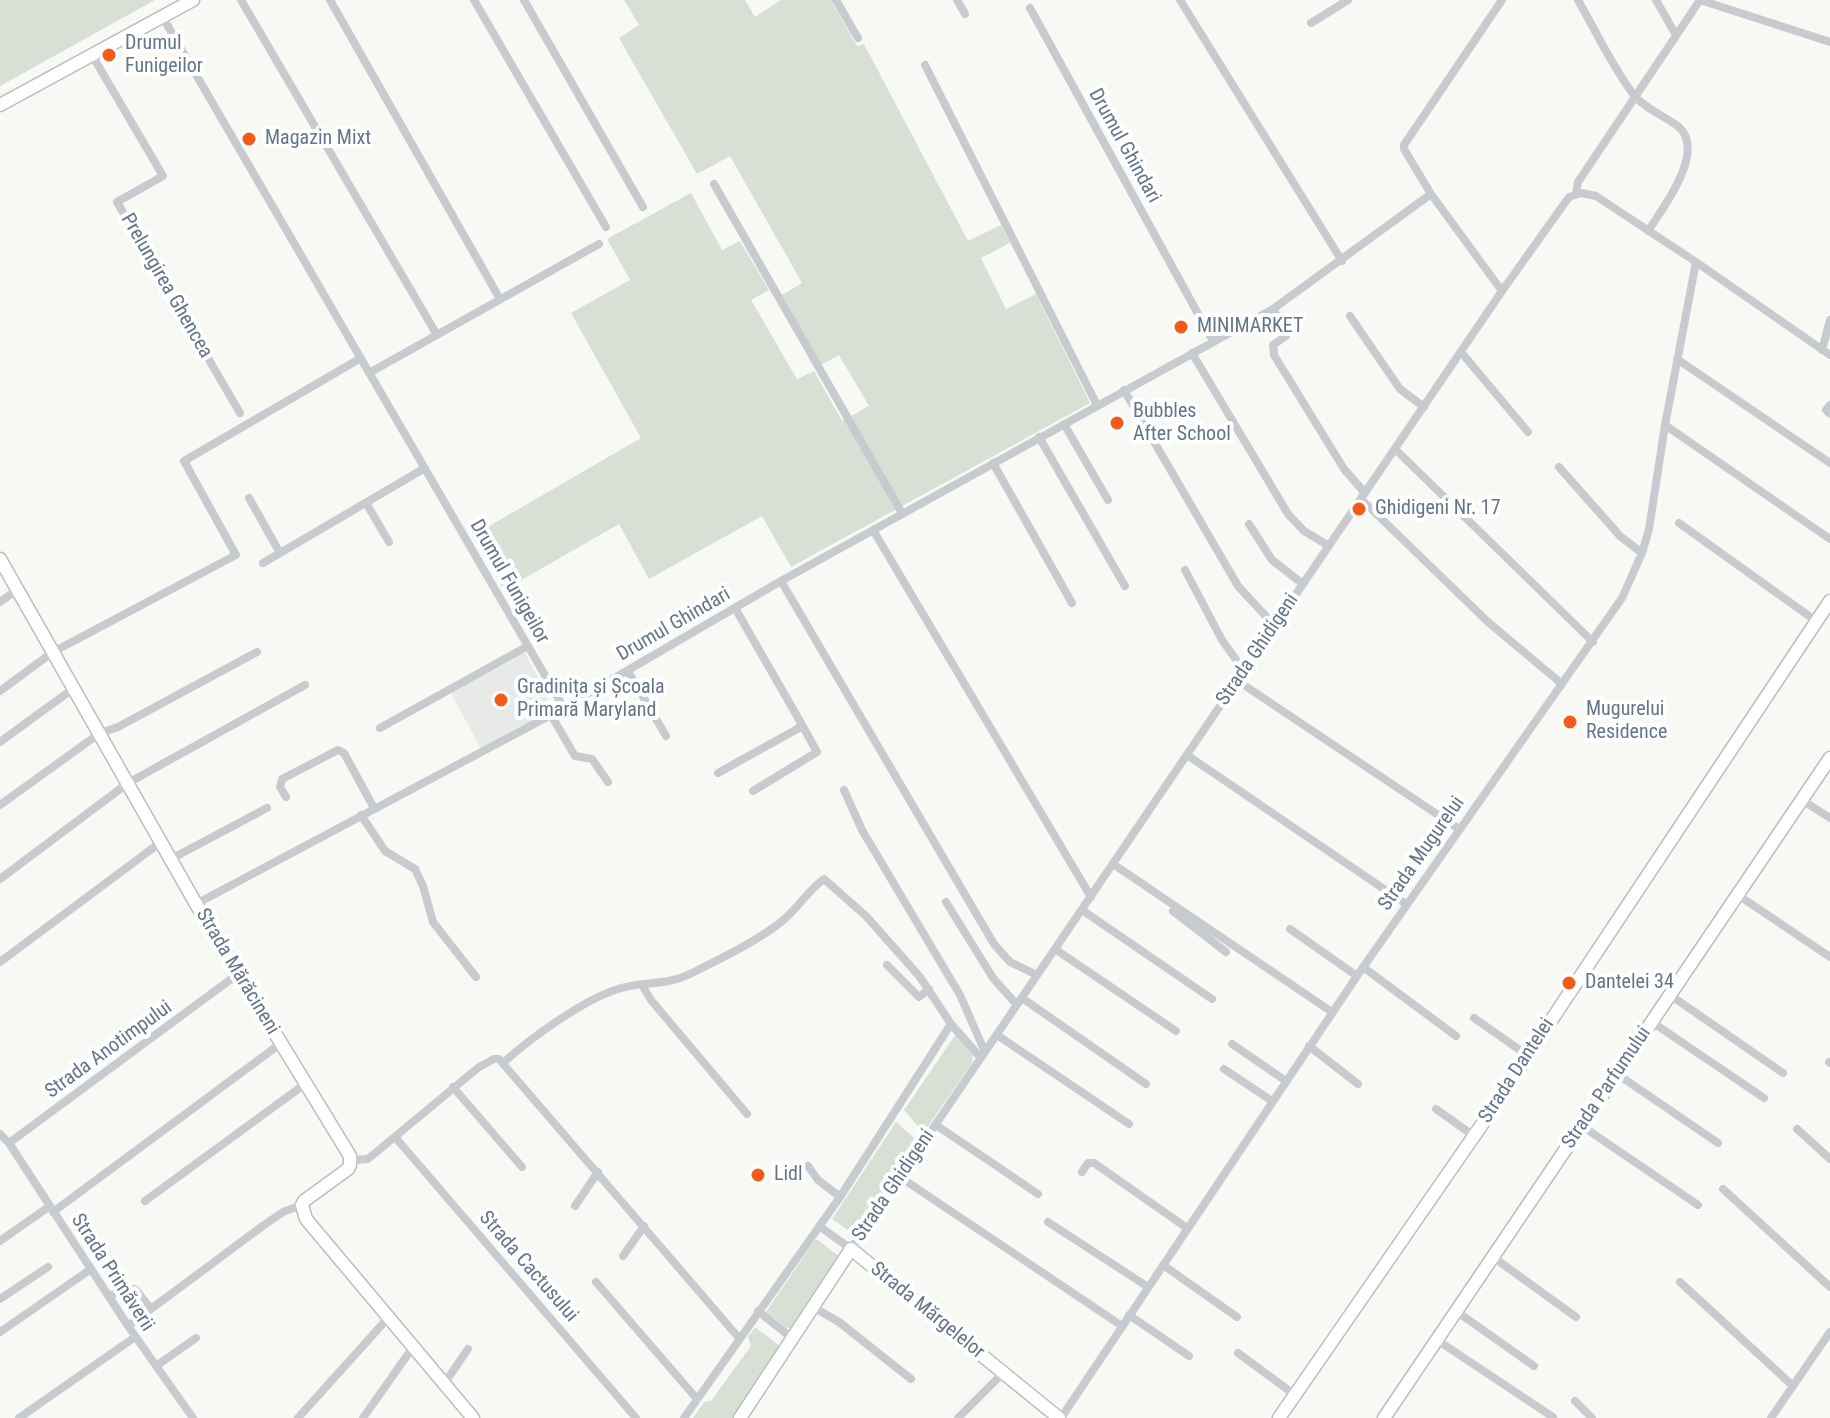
<!DOCTYPE html>
<meta charset="utf-8">
<style>
body{margin:0}
canvas{display:block;background:#f8f8f4}
</style>
<canvas width="1830" height="1418"></canvas>
<script>
const c = document.querySelector('canvas').getContext('2d');
c.lineJoin = 'round';
function paint(path, color) {
  c.fillStyle = color;
  c.fill(path, 'evenodd');
}
function stroke(path, color, width, dash) {
  c.strokeStyle = color;
  c.lineWidth = width;
  c.lineCap = dash ? 'butt' : 'round';
  c.setLineDash(dash || []);
  c.stroke(path);
}
function write(font, color, halo, rows, align = 'center') {
  c.font = font + ' "Roboto Condensed",sans-serif';
  c.lineWidth = 8;
  c.setLineDash([]);
  c.textBaseline = 'middle';
  c.strokeStyle = halo;
  c.fillStyle = color;
  for (const [text, x, y, turn = 0] of rows) {
    c.save();
    c.translate(x, y);
    c.rotate((+turn || 0) * Math.PI / 180);
    c.textAlign = isNaN(turn) ? turn : align;
    if (halo) c.strokeText(text, 0, 0);
    c.fillText(text, 0, 0);
    c.restore();
  }
}
paint(new Path2D(`
 M525 653 546 692 548 707 545 715 481 749 451 693Z`), '#e8eae8');
paint(new Path2D(`
 M0 0H155L0 86Z
 M624 0H745L755 17 781 0H831L857 46 864 44 968 241 1001 225 1010 243 981 258 1006 309 1036 294 1090 403 791 567 762 516 649 579 619 524 504 590 472 536 641 438 571 313 630 280 607 239 691 193 722 250 740 241 769 290 751 300 797 379 814 371 842 421 869 406 839 355 821 365 782 295 802 283 730 156 697 174 619 38 639 25Z
 M956 1034 973 1054 972 1063 926 1129H920L904 1110Z
 M896 1122 914 1138V1148L855 1235 832 1219Z
 M815 1240H818L840 1257 793 1328H787L766 1312Z
 M755 1327 781 1347 734 1418H693L704 1402 711 1401 751 1346 748 1337Z`), '#d8e0d5');
const secondary = new Path2D(`
 M0 105 193 0
 M0 559 196 904 350 1156V1165L348 1169 304 1201 302 1205 306 1219 473 1418
 M740 1418 851 1249 1059 1418
 M1279 1418 1483 1123 1830 601
 M1384 1418 1830 758`);
stroke(secondary, '#b9bec3', 15);
stroke(new Path2D(`
 M241 0 437 335
 M330 0 500 299
 M474 0 606 227
 M524 0 643 207
 M836 0 858 38
 M957 0 965 14
 M1180 0 1342 261
 M1578 0C1594 28 1614 70 1634 95 1645 109 1665 116 1679 127 1706 152 1663 208 1648 231
 M1656 0 1676 35
 M1700 0 1830 42
 M1030 8 1213 341
 M162 16 564 708
 M1311 23 1348 0
 M92 55 163 176 117 202 240 413
 M925 65 1097 405
 M714 184 902 513
 M1576 194 1578 182 1700 0
 M1502 291 1431 194 1404 149V145L1502 0
 M1273 309 1286 331V336L1273 345 1274 355 1344 469 1365 493
 M1350 316 1400 389 1424 407
 M1822 350 1830 320
 M1461 352 1528 432
 M1192 353 1288 514 1304 531 1329 546
 M1677 359 1830 463
 M369 373 599 244
 M1124 390 1238 586 1275 626
 M1830 405 1826 410 1830 414
 M1064 424 1108 500
 M1665 425 1830 539
 M1039 437 1125 586
 M1395 449 1593 642
 M993 463 1072 603
 M1559 467 1620 536 1642 553
 M249 498 280 553
 M1361 499 1488 622 1562 684
 M366 503 389 542
 M1679 523 1816 621
 M1249 524 1272 560 1303 584
 M873 530 1091 897
 M263 563 425 468
 M1185 570 1222 640 1244 671
 M781 581 994 944 1010 962 1037 975
 M0 602 18 589
 M628 671 666 736
 M1238 681 1459 829
 M0 691 53 652 236 555 184 461 361 358
 M551 715 575 756 592 759 608 782
 M380 728 528 646
 M0 742 74 688
 M1187 755 1406 904
 M718 773 799 728 801 723 735 608
 M844 790 862 830 960 995 985 1052
 M753 791 817 752 801 723
 M286 797 280 787 282 779 338 750 344 753 374 808
 M1802 800 1830 818
 M0 805 100 733 118 727 257 652
 M361 815 385 851 415 869 423 886 433 922 476 977
 M171 859 267 808
 M1113 864 1332 1012
 M0 879 128 783 305 685
 M1738 895 1830 957
 M946 902 993 978 1017 1005
 M196 904 551 715 781 581 1273 309 1431 194
 M1082 910 1212 999
 M1173 911 1226 952
 M1290 929 1357 976
 M1055 949 1176 1031
 M0 962 161 842
 M887 965 919 997 929 989
 M1363 967 1456 1036
 M642 985 651 1000 747 1114
 M1670 995 1783 1073
 M1022 998 1146 1084
 M1474 1018 1527 1055
 M1652 1022 1764 1098
 M997 1035 1129 1124
 M1232 1044 1286 1081
 M1309 1046 1358 1084
 M504 1062C532 1037 583 1000 618 989 642 981 666 986 690 974 720 959 754 943 781 922 797 910 808 890 824 879L866 916 920 977 951 1024 981 1058
 M1829 1062 1830 1063
 M1224 1069 1272 1101
 M1617 1074 1718 1143
 M453 1087 522 1167
 M1436 1109 1474 1136
 M936 1125 1038 1194
 M1582 1126 1698 1205
 M1797 1129 1830 1159
 M0 1134 9 1143 238 974
 M395 1137 636 1418
 M9 1143 128 1326 193 1418
 M351 1160 368 1159 479 1067 494 1059H499L739 1338
 M808 1166 818 1180 840 1197
 M1082 1172 1088 1163H1094L1187 1228
 M900 1177 1122 1326
 M1723 1189 1830 1287
 M145 1201 305 1084
 M575 1206 598 1172
 M53 1212 280 1044
 M1048 1222 1148 1287
 M819 1226 851 1249 1502 291 1569 197 1581 193 1596 196 1696 262 1830 355
 M0 1241 50 1206
 M623 1256 644 1226
 M1493 1257 1576 1317
 M1163 1265 1237 1317
 M596 1282 697 1399
 M1680 1282 1793 1386
 M109 1297 122 1289H135L151 1309
 M0 1299 48 1267
 M813 1307 839 1322 911 1379
 M758 1311 792 1338
 M1456 1311 1534 1366
 M1129 1315 1189 1356
 M128 1326 264 1225 283 1212 302 1205
 M0 1332 91 1269
 M1437 1340 1553 1417
 M1238 1353 1295 1395
 M156 1366 196 1338
 M444 1384 468 1349
 M1575 1401 1592 1418
 M19 1418 135 1337
 M298 1418 388 1318
 M363 1418 413 1347
 M684 1418 840 1197 951 1024
 M958 1418 1003 1373
 M1061 1418 1357 976 1622 598 1642 553 1649 529 1665 425 1696 262
 M1771 1418 1830 1332`), '#c7cbcf', 8);
stroke(secondary, '#fff', 12);
for (const [x, y, r, color] of [
 [109,55,8,"#f55b18"],
 [249,139,8,"#f55b18"],
 [1181,327,8,"#f55b18"],
 [1117,423,8,"#f55b18"],
 [1359,509,8,"#f55b18"],
 [501,700,8,"#f55b18"],
 [1570,722,8,"#f55b18"],
 [1569,983,8,"#f55b18"],
 [758,1175,8,"#f55b18"]
]) {
  const dot = new Path2D();
  dot.arc(x, y, r, 0, 2 * Math.PI);
  c.fillStyle = color;
  c.fill(dot);
  stroke(dot, '#fff', 3);
}
write('20px', '#647589', '#fff', [
 ["Drumul",125,44],
 ["Funigeilor",125,67],
 ["Magazin Mixt",265,139],
 ["MINIMARKET",1197,327],
 ["Bubbles",1133,412],
 ["After School",1133,435],
 ["Ghidigeni Nr. 17",1375,509],
 ["Gradinița și Școala",517,688],
 ["Primară Maryland",517,711],
 ["Mugurelui",1586,710],
 ["Residence",1586,733],
 ["Dantelei 34",1585,983],
 ["Lidl",774,1175]
], 'left');
write('20px', '#647589', '#fff', [
 ["Drumul Ghindari",1124,146,61],
 ["Prelungirea Ghencea",166,286,60],
 ["Drumul Funigeilor",509,582,60],
 ["Drumul Ghindari",674,625,-30],
 ["Strada Ghidigeni",1258,650,-56],
 ["Strada Mugurelui",1422,854,-55],
 ["Strada Mărăcineni",237,972,59],
 ["Strada Anotimpului",109,1050,-36],
 ["Strada Dantelei",1517,1071,-57],
 ["Strada Parfumului",1607,1088,-56],
 ["Strada Ghidigeni",894,1186,-56],
 ["Strada Cactusului",528,1267,49],
 ["Strada Primăverii",112,1273,57],
 ["Strada Mărgelelor",927,1311,39]
]);
</script>
